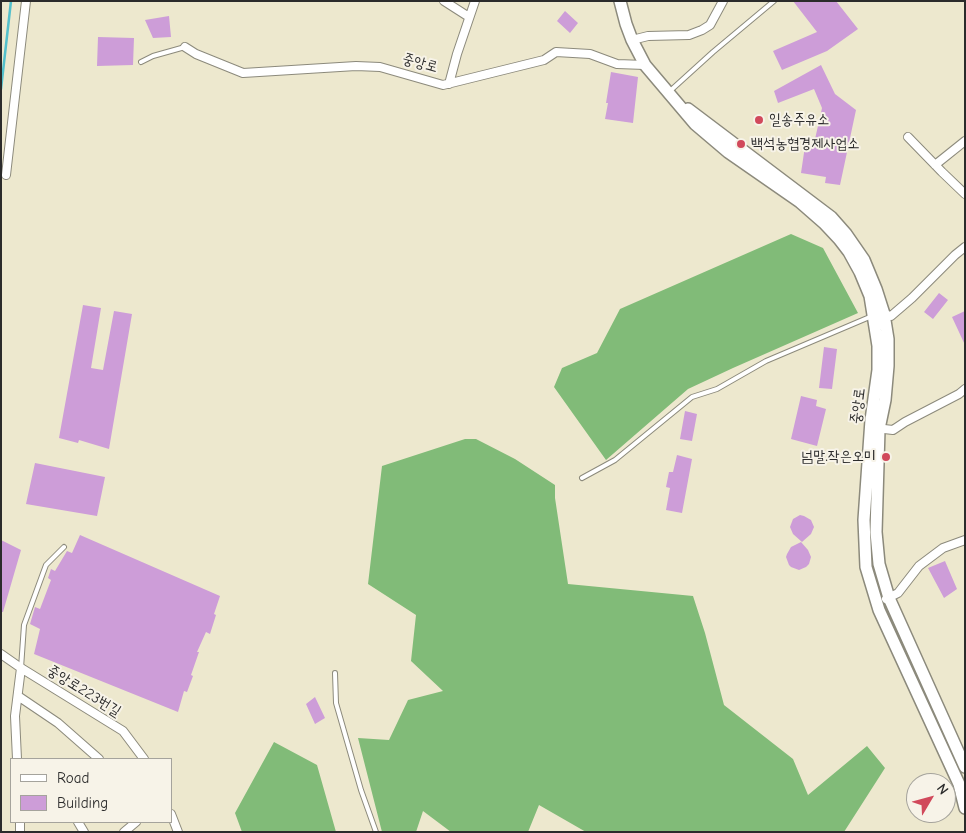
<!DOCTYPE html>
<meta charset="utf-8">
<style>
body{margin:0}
#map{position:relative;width:966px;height:833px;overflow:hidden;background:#ede8ce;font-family:"Comic Neue",sans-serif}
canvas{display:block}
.frame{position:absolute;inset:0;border:2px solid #2b2b2b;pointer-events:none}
.legend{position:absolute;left:10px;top:758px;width:162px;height:65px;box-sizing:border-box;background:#f7f3e8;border:1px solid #a5a39c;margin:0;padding:6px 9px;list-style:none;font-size:15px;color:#2b2b2b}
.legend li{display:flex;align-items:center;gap:10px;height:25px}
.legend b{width:25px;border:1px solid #a5a39c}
.north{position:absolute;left:906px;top:773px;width:50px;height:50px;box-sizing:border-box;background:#f7f3e8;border:1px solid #a5a39c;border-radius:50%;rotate:53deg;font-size:14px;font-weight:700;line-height:20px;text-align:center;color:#2b2b2b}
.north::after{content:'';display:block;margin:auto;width:18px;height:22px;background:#d1495b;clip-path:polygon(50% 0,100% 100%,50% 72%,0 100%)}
</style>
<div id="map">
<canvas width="966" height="833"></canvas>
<div class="frame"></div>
<ul class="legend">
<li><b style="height:6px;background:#fff"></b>Road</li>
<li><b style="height:14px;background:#cd9dd8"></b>Building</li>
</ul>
<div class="north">N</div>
</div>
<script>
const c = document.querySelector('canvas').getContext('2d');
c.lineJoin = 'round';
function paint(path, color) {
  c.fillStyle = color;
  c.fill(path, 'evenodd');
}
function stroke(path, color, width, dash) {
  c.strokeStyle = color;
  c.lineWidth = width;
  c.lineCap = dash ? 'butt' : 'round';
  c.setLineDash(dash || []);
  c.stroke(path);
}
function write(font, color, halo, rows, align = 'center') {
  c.font = font + ' "Comic Neue","Poor Story",sans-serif';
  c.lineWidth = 4;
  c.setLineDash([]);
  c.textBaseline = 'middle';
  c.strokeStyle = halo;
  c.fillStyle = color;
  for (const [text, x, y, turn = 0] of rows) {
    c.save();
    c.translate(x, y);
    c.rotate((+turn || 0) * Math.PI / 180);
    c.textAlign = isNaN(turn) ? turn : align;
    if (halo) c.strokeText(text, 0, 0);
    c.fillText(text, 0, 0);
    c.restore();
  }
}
paint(new Path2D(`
 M791 234 823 248 858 313 733 368 688 389 606 460 554 387 562 368 597 353 620 309Z
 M465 439H476L515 459 555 485V498L568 584 693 596 705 633 724 705 793 759 808 795 867 746 885 768 844 832H586L539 805 528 832H451L423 811 416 832H382L358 738 389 740 408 700 443 691 411 661 416 615 368 584 382 466Z
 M274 742 317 765 336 832H242L235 813Z`), '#81bb78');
stroke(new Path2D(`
 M1 89 11 1`), '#53c0cc', 2.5);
paint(new Path2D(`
 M793 1H836L858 29 827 51 782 70 773 51 817 32Z
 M565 11 578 23 570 33 557 21Z
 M169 16 171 37 153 38 145 20Z
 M98 37 134 38 133 65 97 66Z
 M821 65 835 94 856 110 840 185 825 183 826 177 801 173 805 146 813 148 822 108 814 89 778 103 774 91Z
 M611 72 638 77 633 123 605 119 608 103H606Z
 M939 293 948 300 933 319 924 312Z
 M83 305 101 308 91 368 103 370 114 311 132 314 109 449 79 440 78 443 59 438Z
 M965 311V345L952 317Z
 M824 347 837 349 832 389 819 388Z
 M801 396 817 400 816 406 826 409 817 446 791 439Z
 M685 411 697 414 692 441 680 439Z
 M677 455 692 459 682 513 666 510 670 488 666 487 669 472H673Z
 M35 463 105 477 97 516 26 504Z
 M800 515 804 516 811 520 814 527 811 534 802 542 793 534 790 527 793 519Z
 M80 535 220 596 214 614 216 615 210 634 206 632 197 652H199L191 675 193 676 187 692 184 691 178 712 34 654 40 629 30 624 35 607 40 609 51 580 48 578 51 569 55 571 67 551 72 553Z
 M1 540 21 550 3 612H1Z
 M801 542 808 550 811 557 809 564 806 567 799 570 791 567 789 565 786 557 787 554 791 547Z
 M945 561 957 589 944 598 928 568Z
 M315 697 325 718 315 724 306 704Z`), '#cd9dd8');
const lane = new Path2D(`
 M141 62 153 56 185 47
 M670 91 713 52 774 1
 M582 478 615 460 692 397 717 389 766 361 872 316
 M21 668 24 625 46 565 64 547
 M335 673 336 703 361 790 376 832`);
const street = new Path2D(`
 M444 1 469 17
 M632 40 648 36 689 35 702 30 710 25 723 1
 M185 47 196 54 243 73 356 66 380 67 443 85 544 60 556 52 590 54 617 64 645 65
 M449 84 457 54 475 1
 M908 137 942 172 965 194
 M935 165 965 141
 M6 175 26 1
 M884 314 891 316 912 298 955 255 965 247
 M875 428 893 430 905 422 959 394 965 389
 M886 599 898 593 919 566 943 548 965 540
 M1 654 21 668 123 731 144 759
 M18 696 58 723 99 759
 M17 759 15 716 21 668
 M171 814 178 832
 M20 822V832
 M78 822 84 832
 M124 832 136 822`);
const secondary = new Path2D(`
 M620 1 626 24 632 40 645 65 695 124 728 152 800 202 824 223 839 239 849 252 860 272 870 296 878 346V370L871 420 864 520 866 567 879 610 959 784 965 808
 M688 109 831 217 846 234 864 260 876 289 884 314 888 339V366L885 400 879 429 876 532 879 564 889 598 965 767`);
stroke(lane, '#8c8a7c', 6);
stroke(street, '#8c8a7c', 10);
stroke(secondary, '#8c8a7c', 14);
stroke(lane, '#fff', 4);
stroke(street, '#fff', 8);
stroke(secondary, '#fff', 11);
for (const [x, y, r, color] of [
 [759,120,5,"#d1495b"],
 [741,144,5,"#d1495b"],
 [886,457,5,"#d1495b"]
]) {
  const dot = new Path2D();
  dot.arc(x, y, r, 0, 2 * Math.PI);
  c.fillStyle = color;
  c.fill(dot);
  stroke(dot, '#f7f3e8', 2);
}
write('15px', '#2b2b2b', '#f7f3e8', [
 ["중앙로",420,63,15],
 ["중앙로",858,406,-83],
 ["중앙로223번길",84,691,32]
]);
write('15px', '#2b2b2b', '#f7f3e8', [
 ["일송주유소",769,120],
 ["백석농협경제사업소",751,144],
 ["넘말.작은오미",876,457,"right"]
], 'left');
</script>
